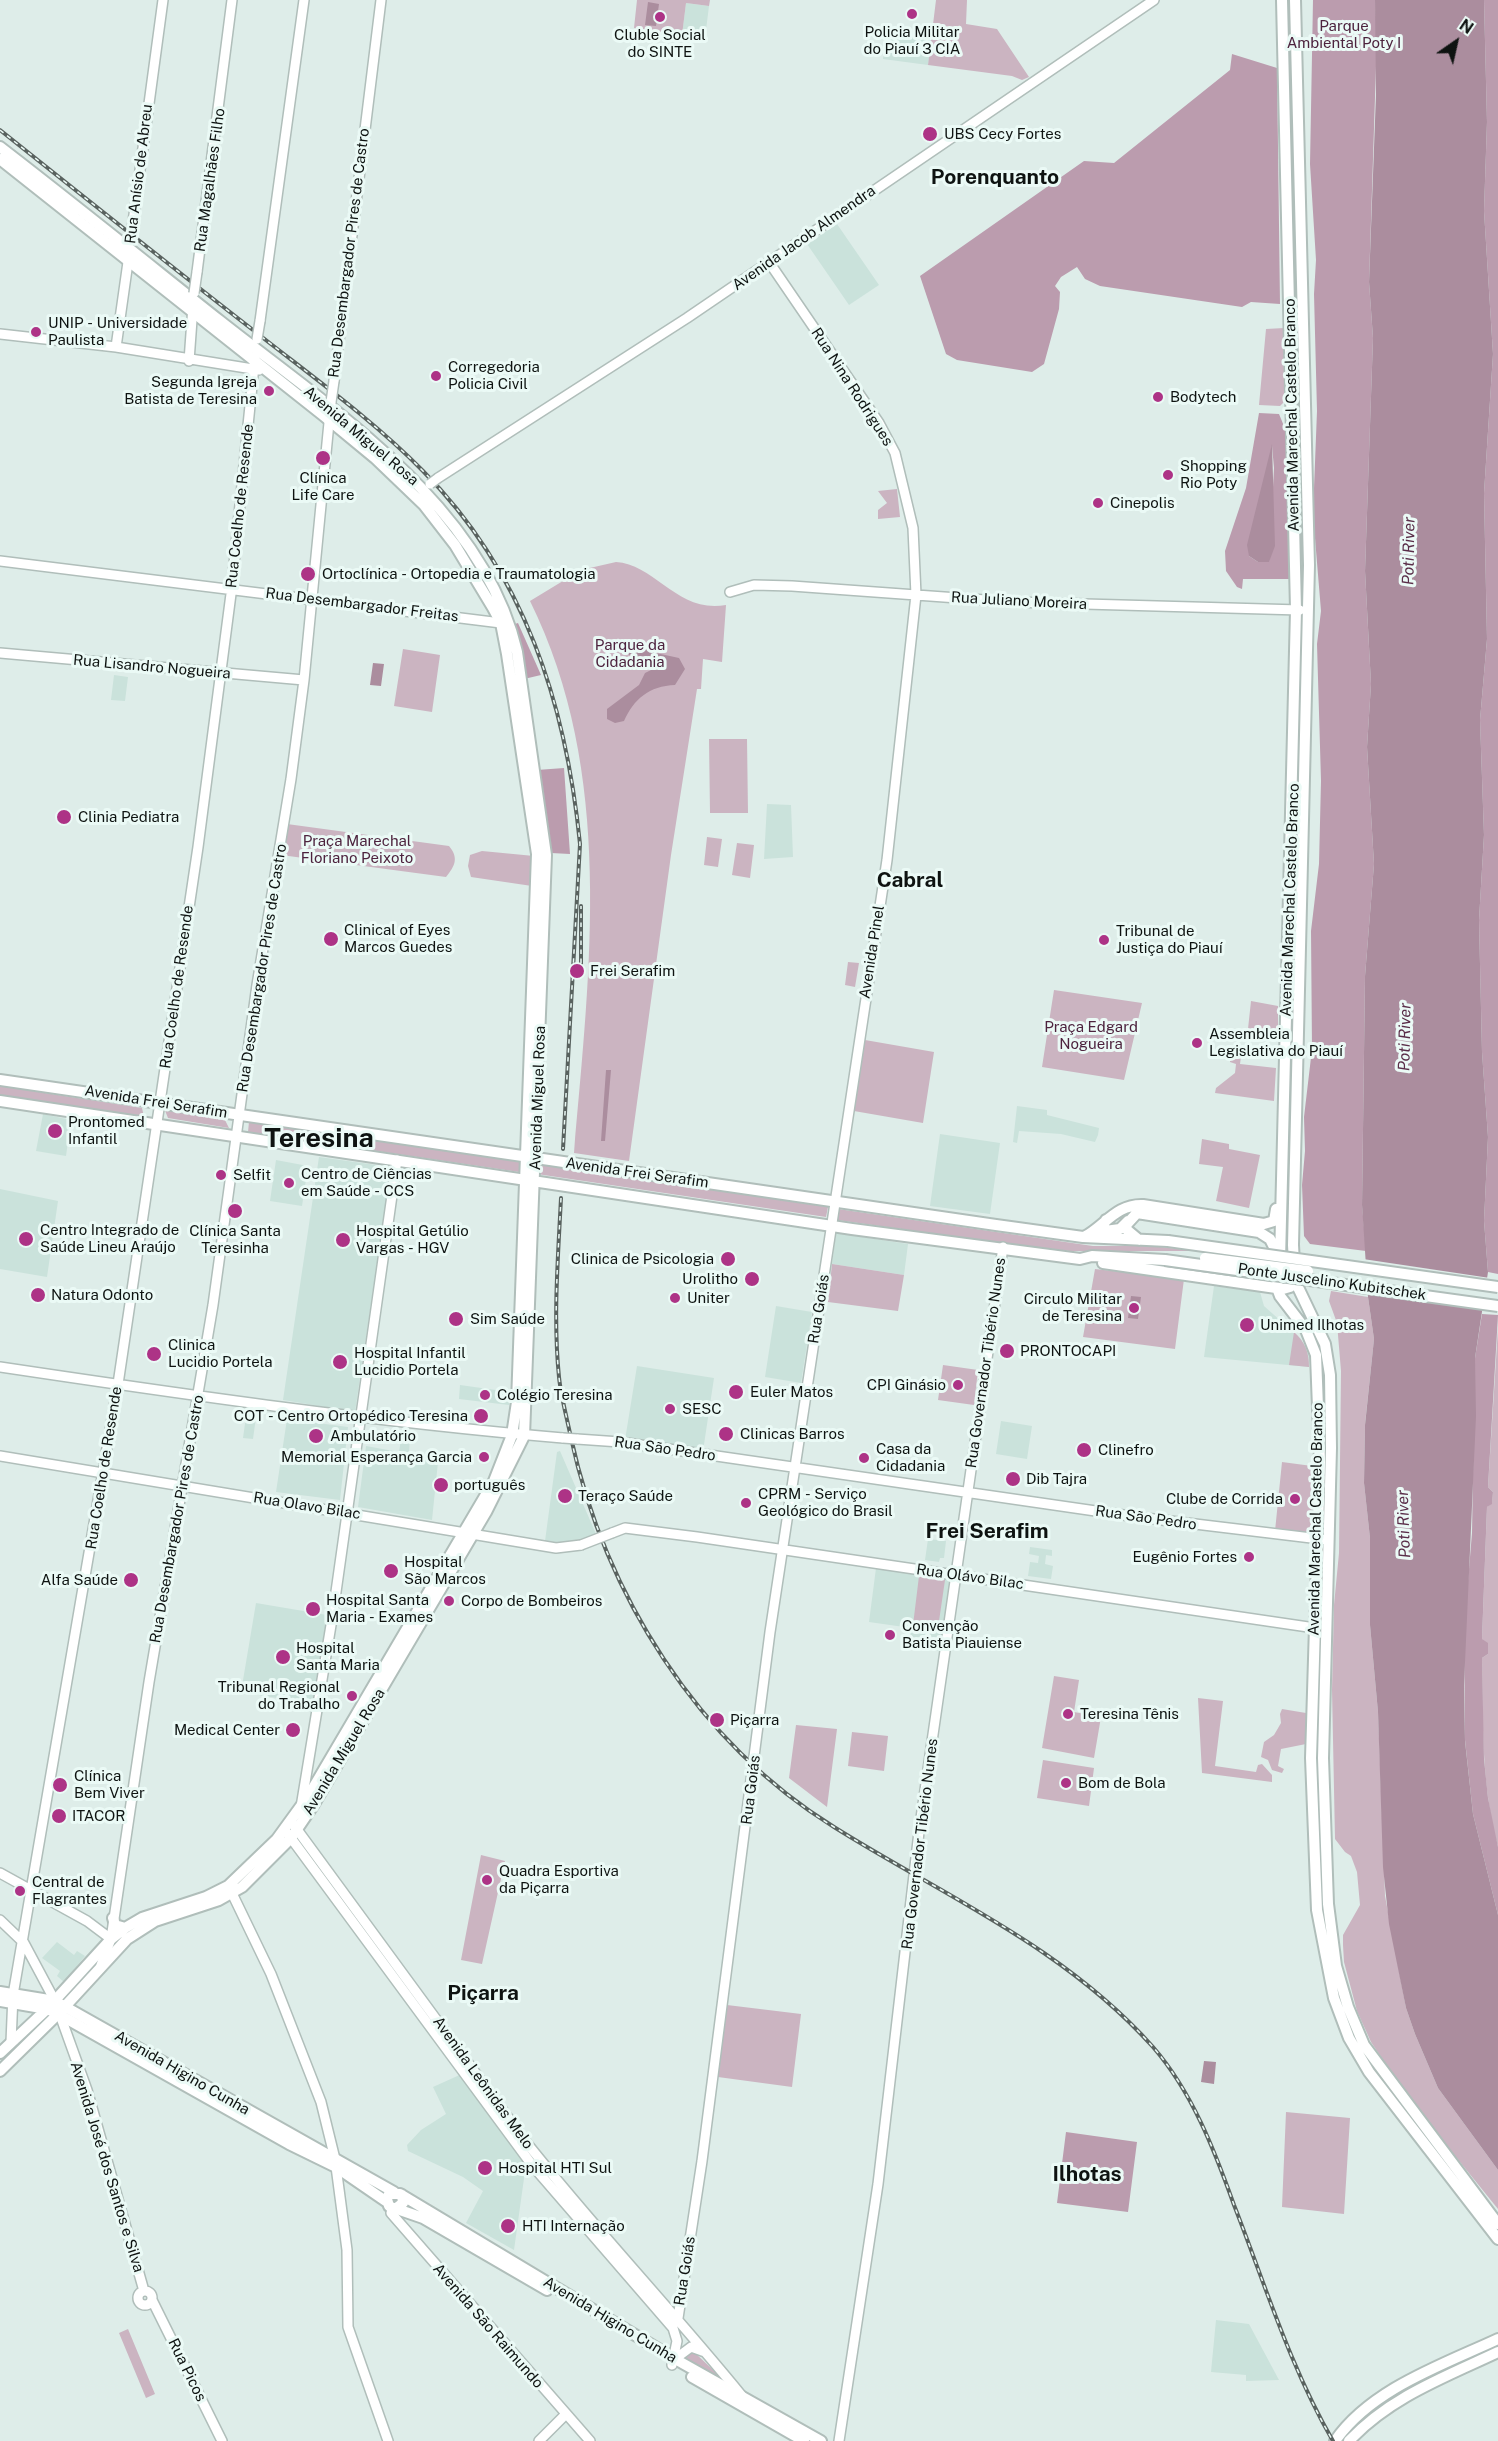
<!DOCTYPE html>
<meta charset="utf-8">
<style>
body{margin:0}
#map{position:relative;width:1498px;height:2441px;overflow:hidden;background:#deede9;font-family:"Public Sans",sans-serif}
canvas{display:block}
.north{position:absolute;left:1426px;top:12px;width:60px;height:60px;-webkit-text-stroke:4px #ebfaf6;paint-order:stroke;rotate:34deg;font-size:16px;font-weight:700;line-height:24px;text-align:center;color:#0e1311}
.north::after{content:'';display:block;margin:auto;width:21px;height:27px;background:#0e1311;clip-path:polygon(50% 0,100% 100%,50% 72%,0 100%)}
</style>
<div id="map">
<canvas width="1498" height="2441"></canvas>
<div class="north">N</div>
</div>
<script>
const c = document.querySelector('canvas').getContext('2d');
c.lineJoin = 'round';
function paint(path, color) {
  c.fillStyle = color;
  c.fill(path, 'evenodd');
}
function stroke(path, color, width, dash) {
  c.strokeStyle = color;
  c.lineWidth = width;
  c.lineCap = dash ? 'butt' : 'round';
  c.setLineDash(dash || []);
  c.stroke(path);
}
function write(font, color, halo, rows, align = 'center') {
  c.font = font + ' "Public Sans",sans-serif';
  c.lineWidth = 6;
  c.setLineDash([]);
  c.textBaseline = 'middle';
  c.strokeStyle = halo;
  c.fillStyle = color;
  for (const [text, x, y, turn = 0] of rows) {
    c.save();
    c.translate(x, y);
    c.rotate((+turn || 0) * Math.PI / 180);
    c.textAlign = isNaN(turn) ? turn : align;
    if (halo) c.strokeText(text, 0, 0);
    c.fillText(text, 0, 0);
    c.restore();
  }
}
paint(new Path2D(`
 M686 3 709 6 705 38 682 35Z
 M886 34 932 40 928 65 883 59Z
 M837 224 879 285 849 305 807 244Z
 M114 675 128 677 125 701 111 700Z
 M767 804 791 805 793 857 764 859Z
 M1017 1106 1047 1110V1115L1099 1128 1098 1135 1095 1142 1061 1134 1019 1131 1017 1143 1013 1142Z
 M43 1114 71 1120 66 1156 36 1151Z
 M940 1134 1000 1143 990 1214 930 1206Z
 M319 1157 391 1167 355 1412 283 1400Z
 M276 1160 308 1166 302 1206 270 1201Z
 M0 1189 58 1201 47 1277 0 1269Z
 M836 1233 908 1244 904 1275 832 1264Z
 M1214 1286 1260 1292 1264 1306 1301 1339 1309 1353V1367L1204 1357Z
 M776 1306 812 1312 801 1383 765 1377Z
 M637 1366 714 1378 703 1451 625 1440Z
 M460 1385 510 1392 509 1405 459 1399Z
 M247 1409 257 1410 253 1439 243 1438Z
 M287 1419 348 1427 340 1500 276 1492Z
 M1001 1421 1032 1426 1027 1459 996 1454Z
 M402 1433 410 1434 409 1456 438 1462 432 1520 358 1507 366 1446 399 1452Z
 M560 1451 596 1534 569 1545 545 1541 557 1452Z
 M928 1539 946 1541 944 1558H940L939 1562 925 1560Z
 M1030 1547 1052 1550V1556L1046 1555 1045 1564 1053 1566 1051 1579 1028 1576 1030 1562 1038 1563 1039 1556 1029 1554Z
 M876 1568 951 1580 941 1651 909 1646 911 1628 869 1622Z
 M256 1603 327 1615 312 1704 241 1692Z
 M57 1942 74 1955 77 1951 85 1956 64 1982 57 1976 60 1971 42 1958Z
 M464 2073 527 2157 514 2250 466 2223 483 2191 463 2177 408 2151 407 2145 421 2130 446 2114 433 2087Z
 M1216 2320 1249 2324 1279 2380 1246 2381V2375L1211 2372Z`), '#cae2db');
paint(new Path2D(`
 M637 0H710L709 6 686 3 682 35 634 28Z
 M936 0H967L966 24 997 29 1029 77 1022 80 1012 76 928 65Z
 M1284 328V402L1280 406 1259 405 1266 329Z
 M897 489 900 517 878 519V510L887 503 878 491Z
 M616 562C655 564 678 614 726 605L722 662 703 659 701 689H697L671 855 629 1161 574 1153C590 968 615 773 530 601L581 570Z
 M403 649 440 655 432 712 394 706Z
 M709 739H747L748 813H710Z
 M287 824 449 846C459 858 455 866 446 877L281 855Z
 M707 837 722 839 718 867 704 865Z
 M737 843 754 845 750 878 732 875Z
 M482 851 534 856 532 886 471 877 468 866 470 855Z
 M848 962 859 963 855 987 845 985Z
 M1054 990 1142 1003 1124 1080 1042 1067Z
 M1251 1001 1278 1006V1031L1248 1029Z
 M865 1040 934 1052 923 1123 854 1111Z
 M1221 1046 1242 1049 1240 1064 1276 1068 1274 1101 1215 1093 1216 1088 1235 1073 1236 1064 1230 1062V1057Z
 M0 1086 142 1108 144 1117 0 1097Z
 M164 1108 224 1118 229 1128 168 1118Z
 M249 1122 520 1161 519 1172 248 1132Z
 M1202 1139 1229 1144V1149L1260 1155 1249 1208 1216 1201 1223 1167 1199 1164Z
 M537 1164 828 1207 826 1217 537 1174Z
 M838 1209 1093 1246H1151L1197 1251H1070L1037 1248 837 1220Z
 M832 1264 904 1275 898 1311 828 1302Z
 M1095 1269 1184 1279 1175 1349 1083 1337Z
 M1331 1291 1368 1297 1374 1339 1365 1424 1364 1483 1370 1538V1625L1378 1712 1385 1896 1406 2008 1415 2034 1438 2088 1498 2170V2209L1409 2099 1371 2042 1357 2011 1344 1962 1343 1945V1935L1360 1905 1357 1872 1351 1856 1345 1852 1335 1839 1332 1690 1334 1605 1339 1553 1341 1371 1337 1323 1329 1301Z
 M1498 1328V1847C1481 1785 1483 1721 1482 1658L1488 1654 1482 1639 1487 1507 1492 1503 1493 1492 1488 1487Z
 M1294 1332C1305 1342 1309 1352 1309 1367L1289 1365Z
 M943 1365 978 1370 974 1405 938 1400Z
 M1282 1462 1312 1466V1536L1275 1531Z
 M919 1576 945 1580 938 1628 913 1625Z
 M1054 1676 1079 1680 1074 1712 1101 1717 1094 1758 1042 1748Z
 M1198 1698 1223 1701 1215 1766 1256 1772 1258 1765 1262 1764 1272 1775V1782L1202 1773Z
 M1282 1709 1306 1713V1744L1281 1749 1278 1766 1284 1769 1282 1773 1272 1770 1268 1760 1261 1757 1264 1742 1274 1735 1281 1723 1280 1714Z
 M796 1725 837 1729 827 1807 789 1778Z
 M852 1732 888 1736 884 1771 848 1766Z
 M1043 1760 1094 1768 1089 1806 1037 1798Z
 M481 1855 505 1861 482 1964 461 1960Z
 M727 2005 801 2014 792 2087 718 2077Z
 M1286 2112 1350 2118 1344 2214 1282 2207Z
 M128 2329 155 2394 146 2398 119 2333Z
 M689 2352H694L726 2382 682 2359Z`), '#cbb4c1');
paint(new Path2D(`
 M1313 0H1375L1377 36 1369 282 1373 338 1365 571 1371 684 1367 747 1374 864 1365 976 1362 1205 1366 1251 1310 1244 1304 1236 1302 1185 1305 1151 1304 1117 1312 1049 1311 931 1319 864 1321 781 1317 644 1321 611 1313 514 1317 411 1314 294 1316 260 1310 164Z
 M1484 0H1498V1274L1488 1272 1484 1221 1488 1137 1482 1052 1479 920 1484 835 1480 720 1487 639 1484 493 1493 354 1484 211 1487 122Z
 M1232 54 1277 68 1280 304 1251 302 1242 307 1100 286 1085 279 1077 267 1061 277 1055 286 1060 292 1059 309 1044 364 1032 372 957 360 946 354 920 276 1084 161 1114 163 1230 70Z
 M1259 413 1279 414 1286 431 1290 579H1243L1242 589 1237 587 1226 571 1225 551 1246 488ZM1272 446 1274 468 1269 562H1258L1249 556Z
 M518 623 541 675 524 679 515 624Z
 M564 768 570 854 551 853 537 770Z
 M1482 1314 1498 1315 1488 1487 1493 1492 1492 1504 1487 1507 1482 1639 1488 1643V1654L1482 1658 1484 1759 1488 1798 1498 1847V1915L1473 1814 1465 1740 1464 1629 1472 1533 1475 1358Z
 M1066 2132 1137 2142 1128 2212 1057 2203Z`), '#bb9cae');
paint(new Path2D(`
 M1375 0H1484L1487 122 1484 211 1493 354 1484 493 1487 639 1480 720 1484 835 1479 920 1482 1052 1488 1137 1484 1221 1488 1272 1475 1358 1476 1416 1464 1685 1465 1741 1473 1814 1498 1915V2170L1438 2088 1415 2034 1406 2008 1389 1924 1383 1867 1378 1712 1370 1625V1538L1364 1483 1365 1425 1374 1339 1368 1297 1362 1205 1365 976 1374 864 1367 747 1371 684 1365 571 1373 338 1369 282 1376 94Z
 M648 2 659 4 656 26 645 25Z
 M1272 444 1275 546 1269 562H1258L1249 556 1247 545Z
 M631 640 638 641 656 653 679 658 685 669 675 685C649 686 634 699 624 721L615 723 607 719V709L639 685 645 673 655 668 653 661 629 655 625 649Z
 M373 663 384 664 381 686 370 685Z
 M606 1070H611L605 1141H601Z
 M1131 1296 1141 1297 1138 1319 1128 1318Z
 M1204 2061 1216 2062 1214 2084 1201 2082Z`), '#ab8d9e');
paint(new Path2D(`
 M1363 1259 1490 1278 1485 1309 1365 1291Z`), '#deede9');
const secondary = new Path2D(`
 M133 222 163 0
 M197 272 232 0
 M260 321 304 0
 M0 334 116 347 259 370
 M116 347 129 255
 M189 361 193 306
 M334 381 381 0
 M438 478 687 318 1154 0
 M0 561 501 623 506 621
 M730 592 754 585 792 586 1013 602 1300 610
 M0 653 304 680
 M0 1367C187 1395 375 1422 563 1438
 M577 1439 620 1442 1137 1517 1328 1540
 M0 1456 556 1548 581 1545
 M612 1533 625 1528 697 1537 1315 1628
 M301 1807 333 1613 397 1160
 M293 1824 526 2142C595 2229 672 2310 742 2396
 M288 1834 532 2165 673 2328 677 2341 672 2365
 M0 1873 87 1921 111 1939
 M229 1887 271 1974 321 2102 335 2159 347 2250 348 2327 388 2441
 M0 1920 24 1943 55 2001 87 2090 144 2291
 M101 1965 111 1939 149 1682 213 1305 257 985 291 779 304 680 331 402
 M11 2042 13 1995 118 1384 198 847 231 594 255 356
 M392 2209 391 2213 590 2441
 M138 2298a7 7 0 1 1 14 0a7 7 0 1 1-14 0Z
 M152 2300 222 2441
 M678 2318 702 2161 770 1632 887 860 916 595 913 528 895 453 879 423 769 262
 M675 2359 691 2347 705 2352
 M539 2441 566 2414
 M839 2441 878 2184 919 1832 1003 1247`);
const primary = new Path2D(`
 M1282 0 1296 610 1280 1260 1277 1288 1280 1296 1306 1330 1316 1355 1320 1461 1311 1758 1317 1910 1334 1998 1349 2038 1369 2072 1498 2239
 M1295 0 1309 565 1293 1245 1295 1281 1325 1344 1330 1375 1331 1448 1323 1758 1328 1904 1336 1966 1348 2007 1364 2045 1498 2224
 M0 147C74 204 147 263 220 321 331 409 483 505 517 652L546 855 524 1436 486 1512 314 1804 291 1838 242 1887 219 1900 155 1921 127 1939 58 2014 0 2071
 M0 159 323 415 375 458 424 505 455 545 493 608 501 623 507 654 537 854 517 1402 512 1435 494 1481 309 1795 277 1839 228 1886 206 1897 142 1918 125 1928 111 1939 47 2009 0 2053
 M0 1080 996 1225 1083 1237 1168 1241
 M0 1101 852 1229 1080 1259 1092 1256 1165 1260
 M1106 1220 1102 1228 1105 1231 1120 1229 1128 1221
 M1084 1237C1105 1226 1116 1204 1143 1205L1264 1224 1274 1221 1276 1209
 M1139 1240 1127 1230 1126 1225 1137 1213 1259 1232 1270 1239 1279 1257
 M1103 1263 1283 1289 1290 1287 1295 1281
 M113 1918 115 1925 125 1928
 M0 1992 55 2001 394 2192
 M0 2001 47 2009 58 2014 289 2144 336 2167 387 2202
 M402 2195 403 2203 395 2209 389 2206 387 2199 389 2194H400L675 2359 821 2441
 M397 2209 423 2218 547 2290
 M692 2377 804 2441
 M1335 2441C1371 2389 1442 2365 1498 2339
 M1349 2441C1390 2397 1445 2377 1498 2352`);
stroke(secondary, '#b0beba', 12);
stroke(primary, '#b0beba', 14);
stroke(secondary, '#fff', 9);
stroke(primary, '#fff', 10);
const rail = new Path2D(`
 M0 130C84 197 168 264 253 330 310 375 372 419 423 471 525 574 566 704 580 844L563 1149
 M581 972V906
 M561 1198C558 1258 553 1318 559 1377 561 1397 567 1418 571 1438 605 1594 697 1742 834 1827 944 1896 1064 1947 1153 2047 1192 2092 1214 2149 1234 2205 1265 2284 1290 2367 1333 2441`);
stroke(rail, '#59625f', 4);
stroke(rail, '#ebfaf6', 1.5, [4.5]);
const secondaryBridge = new Path2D(`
 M131 241 133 222
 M194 293 197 272
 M257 339 260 321
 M331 402 334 381
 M430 484 438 478
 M563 1438 577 1439
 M581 1545 612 1533`);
const primaryBridge = new Path2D(`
 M1168 1241 1498 1287
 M1205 1258 1308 1271
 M1165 1260 1498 1306`);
stroke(secondaryBridge, '#b0beba', 12, []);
stroke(primaryBridge, '#b0beba', 14, []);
stroke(secondaryBridge, '#fff', 9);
stroke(primaryBridge, '#fff', 10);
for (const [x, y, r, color] of [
 [912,14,6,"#ad3386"],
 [660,17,6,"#ad3386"],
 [930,134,8,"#ad3386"],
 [36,332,6,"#ad3386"],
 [436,376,6,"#ad3386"],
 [269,391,6,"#ad3386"],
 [1158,397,6,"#ad3386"],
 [323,458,8,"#ad3386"],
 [1168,475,6,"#ad3386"],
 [1098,503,6,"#ad3386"],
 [308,574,8,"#ad3386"],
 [64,817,8,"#ad3386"],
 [331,939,8,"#ad3386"],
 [1104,940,6,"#ad3386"],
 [577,971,8,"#ad3386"],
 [1197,1043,6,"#ad3386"],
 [55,1131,8,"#ad3386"],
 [221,1175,6,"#ad3386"],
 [289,1183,6,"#ad3386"],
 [235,1211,8,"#ad3386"],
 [26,1239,8,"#ad3386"],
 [343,1240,8,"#ad3386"],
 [728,1259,8,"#ad3386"],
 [752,1279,8,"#ad3386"],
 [38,1295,8,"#ad3386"],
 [675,1298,6,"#ad3386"],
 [1134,1308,6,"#ad3386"],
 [456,1319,8,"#ad3386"],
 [1247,1325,8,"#ad3386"],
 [1007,1351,8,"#ad3386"],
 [154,1354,8,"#ad3386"],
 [340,1362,8,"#ad3386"],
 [958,1385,6,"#ad3386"],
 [736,1392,8,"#ad3386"],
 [485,1395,6,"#ad3386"],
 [670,1409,6,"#ad3386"],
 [481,1416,8,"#ad3386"],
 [726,1434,8,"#ad3386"],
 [316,1436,8,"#ad3386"],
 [1084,1450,8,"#ad3386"],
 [484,1457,6,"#ad3386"],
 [864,1458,6,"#ad3386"],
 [1013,1479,8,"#ad3386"],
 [441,1485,8,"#ad3386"],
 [565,1496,8,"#ad3386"],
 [1295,1499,6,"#ad3386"],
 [746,1503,6,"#ad3386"],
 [1249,1557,6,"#ad3386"],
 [391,1571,8,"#ad3386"],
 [131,1580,8,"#ad3386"],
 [449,1601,6,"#ad3386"],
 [313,1609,8,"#ad3386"],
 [890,1635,6,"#ad3386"],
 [283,1657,8,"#ad3386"],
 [352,1696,6,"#ad3386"],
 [1068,1714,6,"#ad3386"],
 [717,1720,8,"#ad3386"],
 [293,1730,8,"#ad3386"],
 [1066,1783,6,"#ad3386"],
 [60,1785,8,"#ad3386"],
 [59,1816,8,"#ad3386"],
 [487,1880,6,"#ad3386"],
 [20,1891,6,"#ad3386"],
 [485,2168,8,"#ad3386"],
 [508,2226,8,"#ad3386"]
]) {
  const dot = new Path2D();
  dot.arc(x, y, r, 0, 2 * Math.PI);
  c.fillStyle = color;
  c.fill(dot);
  stroke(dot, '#ebfaf6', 2);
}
write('15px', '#4d233e', '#ebfaf6', [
 ["Parque",1344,26],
 ["Ambiental Poty I",1344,43],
 ["Parque da",630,645],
 ["Cidadania",630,662],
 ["Praça Marechal",357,841],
 ["Floriano Peixoto",357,858],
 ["Praça Edgard",1091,1027],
 ["Nogueira",1091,1044]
]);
write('15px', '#0e1311', '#ebfaf6', [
 ["Policia Militar",912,32,"center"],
 ["do Piauí 3 CIA",912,49,"center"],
 ["Cluble Social",660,35,"center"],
 ["do SINTE",660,52,"center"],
 ["UBS Cecy Fortes",944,134],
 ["UNIP - Universidade",48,323],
 ["Paulista",48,340],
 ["Corregedoria",448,367],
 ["Policia Civil",448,384],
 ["Segunda Igreja",257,382,"right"],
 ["Batista de Teresina",257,399,"right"],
 ["Bodytech",1170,397],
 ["Shopping",1180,466],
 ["Rio Poty",1180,483],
 ["Clínica",323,478,"center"],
 ["Life Care",323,495,"center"],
 ["Cinepolis",1110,503],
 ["Ortoclínica - Ortopedia e Traumatologia",322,574],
 ["Clinia Pediatra",78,817],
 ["Clinical of Eyes",344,930],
 ["Marcos Guedes",344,947],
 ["Tribunal de",1116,931],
 ["Justiça do Piauí",1116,948],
 ["Frei Serafim",590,971],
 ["Assembleia",1209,1034],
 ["Legislativa do Piauí",1209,1051],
 ["Prontomed",68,1122],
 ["Infantil",68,1139],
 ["Centro de Ciências",301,1174],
 ["em Saúde - CCS",301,1191],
 ["Selfit",233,1175],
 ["Centro Integrado de",40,1230],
 ["Saúde Lineu Araújo",40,1247],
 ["Clínica Santa",235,1231,"center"],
 ["Teresinha",235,1248,"center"],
 ["Hospital Getúlio",356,1231],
 ["Vargas - HGV",356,1248],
 ["Clinica de Psicologia",714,1259,"right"],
 ["Urolitho",738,1279,"right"],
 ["Natura Odonto",51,1295],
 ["Uniter",687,1298],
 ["Circulo Militar",1122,1299,"right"],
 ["de Teresina",1122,1316,"right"],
 ["Sim Saúde",470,1319],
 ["Unimed Ilhotas",1260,1325],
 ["Clinica",168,1345],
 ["Lucidio Portela",168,1362],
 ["PRONTOCAPI",1020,1351],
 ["Hospital Infantil",354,1353],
 ["Lucidio Portela",354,1370],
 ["CPI Ginásio",946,1385,"right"],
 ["Euler Matos",750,1392],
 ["Colégio Teresina",497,1395],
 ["SESC",682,1409],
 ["COT - Centro Ortopédico Teresina",468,1416,"right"],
 ["Clinicas Barros",740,1434],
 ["Ambulatório",330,1436],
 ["Casa da",876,1449],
 ["Cidadania",876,1466],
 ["Clinefro",1098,1450],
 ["Memorial Esperança Garcia",472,1457,"right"],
 ["Dib Tajra",1026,1479],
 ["português",454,1485],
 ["CPRM - Serviço",758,1494],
 ["Geológico do Brasil",758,1511],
 ["Teraço Saúde",578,1496],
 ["Clube de Corrida",1283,1499,"right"],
 ["Eugênio Fortes",1237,1557,"right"],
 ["Hospital",404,1562],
 ["São Marcos",404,1579],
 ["Alfa Saúde",118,1580,"right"],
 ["Hospital Santa",326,1600],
 ["Maria - Exames",326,1617],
 ["Corpo de Bombeiros",461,1601],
 ["Convenção",902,1626],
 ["Batista Piauiense",902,1643],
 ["Hospital",296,1648],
 ["Santa Maria",296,1665],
 ["Tribunal Regional",340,1687,"right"],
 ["do Trabalho",340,1704,"right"],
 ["Teresina Tênis",1080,1714],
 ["Piçarra",730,1720],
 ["Medical Center",280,1730,"right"],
 ["Clínica",74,1776],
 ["Bem Viver",74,1793],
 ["Bom de Bola",1078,1783],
 ["ITACOR",72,1816],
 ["Quadra Esportiva",499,1871],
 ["da Piçarra",499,1888],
 ["Central de",32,1882],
 ["Flagrantes",32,1899],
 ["Hospital HTI Sul",498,2168],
 ["HTI Internação",522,2226]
], 'left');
write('15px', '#0e1311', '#ebfaf6', [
 ["Rua Anísio de Abreu",139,174,-83],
 ["Rua Magalhães Filho",210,180,-82],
 ["Avenida Jacob Almendra",804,238,-35],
 ["Rua Desembargador Pires de Castro",349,253,-83],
 ["Rua Nina Rodrigues",852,387,57],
 ["Avenida Marechal Castelo Branco",1292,415,-91],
 ["Avenida Miguel Rosa",361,436,40],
 ["Rua Coelho de Resende",240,506,-84],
 ["Rua Juliano Moreira",1019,601,3],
 ["Rua Desembargador Freitas",362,605,7],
 ["Rua Lisandro Nogueira",152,667,5],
 ["Avenida Marechal Castelo Branco",1290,900,-88],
 ["Avenida Pinel",872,952,-81],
 ["Rua Desembargador Pires de Castro",262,968,-81],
 ["Rua Coelho de Resende",177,987,-82],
 ["Avenida Miguel Rosa",538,1098,-88],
 ["Avenida Frei Serafim",156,1102,9],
 ["Avenida Frei Serafim",637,1173,8],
 ["Ponte Juscelino Kubitschek",1332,1282,8],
 ["Rua Goiás",819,1309,-81],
 ["Rua Governador Tibério Nunes",986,1363,-82],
 ["Rua São Pedro",665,1449,8],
 ["Rua Coelho de Resende",104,1468,-81],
 ["Rua Olavo Bilac",307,1506,9],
 ["Rua São Pedro",1146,1518,8],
 ["Rua Desembargador Pires de Castro",177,1519,-80],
 ["Avenida Marechal Castelo Branco",1316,1519,-89],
 ["Rua Olávo Bilac",970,1577,8],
 ["Avenida Miguel Rosa",344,1752,-59],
 ["Rua Goiás",751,1790,-83],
 ["Rua Governador Tibério Nunes",920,1844,-83],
 ["Avenida Higino Cunha",182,2073,30],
 ["Avenida Leônidas Melo",483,2083,54],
 ["Avenida José dos Santos e Silva",107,2167,73],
 ["Rua Goiás",685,2271,-81],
 ["Avenida Higino Cunha",610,2320,31],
 ["Avenida São Raimundo",488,2326,49],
 ["Rua Picos",187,2370,64]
]);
write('italic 16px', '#5a2e49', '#ebfaf6', [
 ["Poti River",1409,551,-89],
 ["Poti River",1405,1037,-89],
 ["Poti River",1404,1524,-92]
]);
write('bold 21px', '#0e1311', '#ebfaf6', [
 ["Porenquanto",995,178],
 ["Cabral",910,881],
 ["Frei Serafim",987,1532],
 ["Piçarra",483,1994],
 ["Ilhotas",1087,2175]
]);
write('bold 27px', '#0e1311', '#ebfaf6', [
 ["Teresina",319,1139]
]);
</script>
